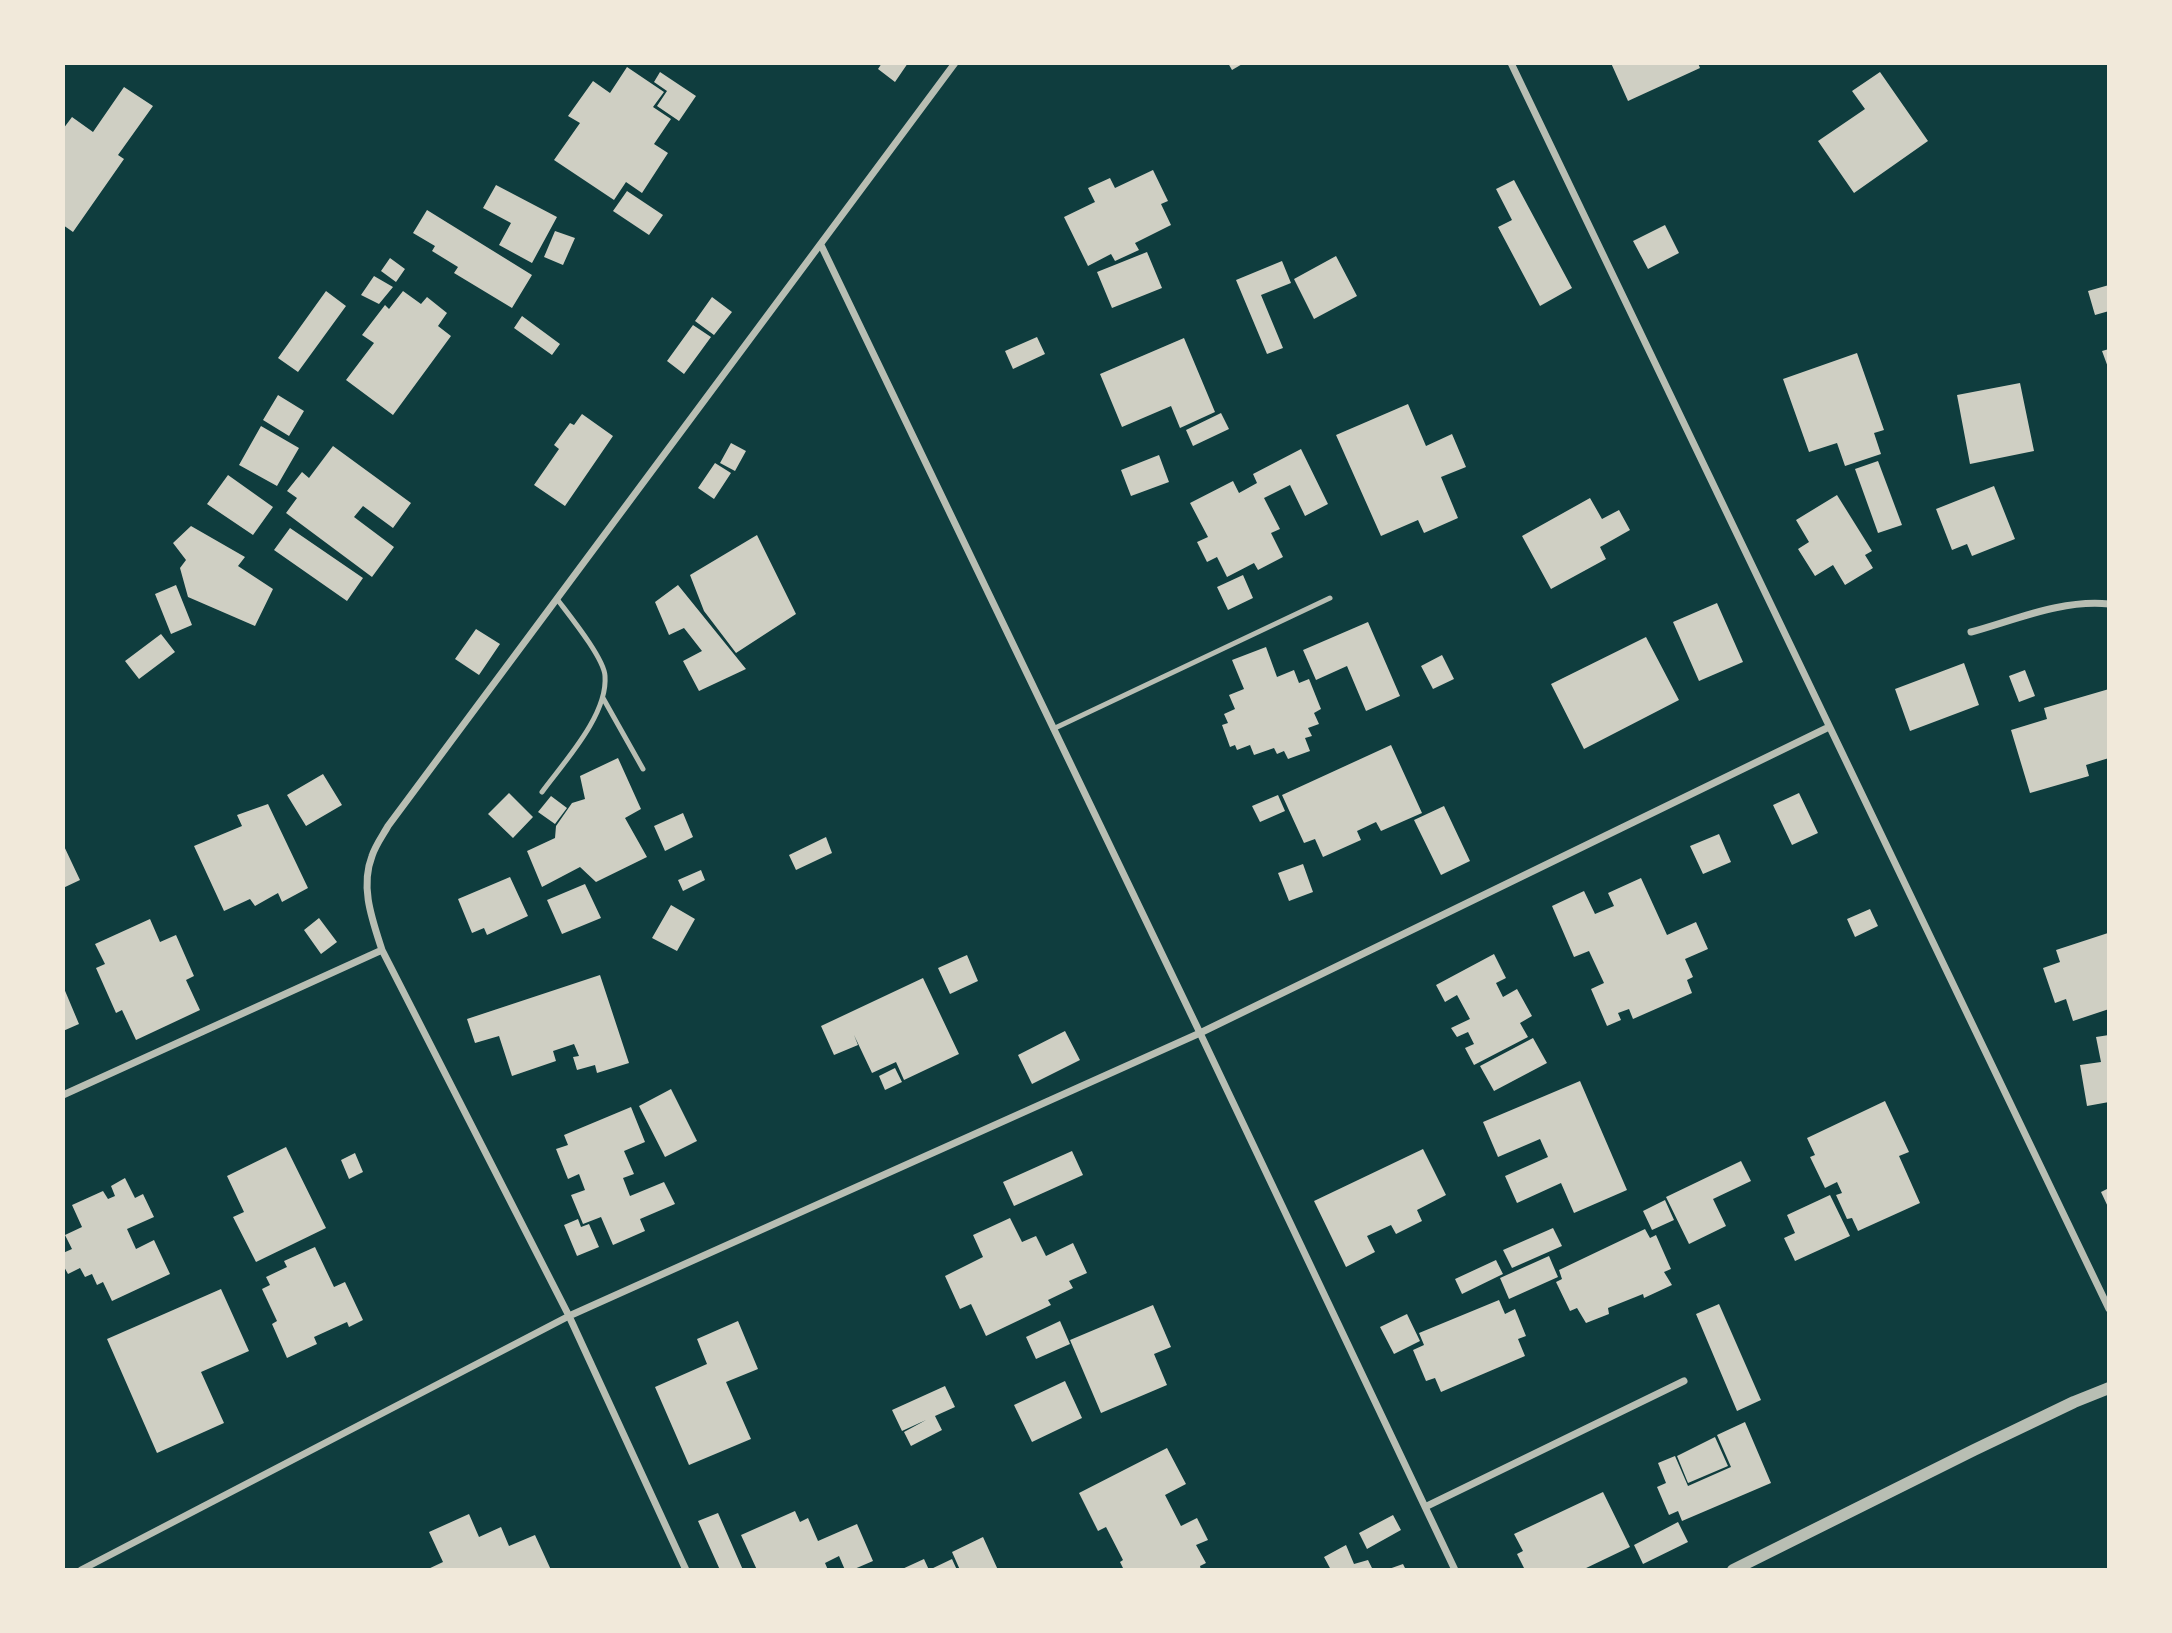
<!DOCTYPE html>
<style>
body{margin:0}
#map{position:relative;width:2172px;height:1633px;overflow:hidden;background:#0f3d3e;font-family:Montserrat,sans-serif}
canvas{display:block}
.frame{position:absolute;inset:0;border:65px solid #f1e9da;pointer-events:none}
</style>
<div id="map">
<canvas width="2172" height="1633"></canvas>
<div class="frame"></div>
</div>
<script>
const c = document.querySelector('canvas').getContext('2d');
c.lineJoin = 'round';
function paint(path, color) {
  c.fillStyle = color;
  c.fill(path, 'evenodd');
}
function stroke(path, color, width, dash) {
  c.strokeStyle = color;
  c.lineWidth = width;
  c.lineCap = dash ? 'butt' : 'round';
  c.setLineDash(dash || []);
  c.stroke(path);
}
paint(new Path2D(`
 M882 63H908L895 82 878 69Z
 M1228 63H1244L1232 70Z
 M1611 63H1698L1700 68 1628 101Z
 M627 67 664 92 653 107 671 119 654 144 668 153 642 193 626 182 614 200 554 160 580 123 568 116 593 81 610 93Z
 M660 72 696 96 679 121 657 106 667 91 654 82Z
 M1880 72 1928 141 1854 193 1818 141 1865 109 1852 91Z
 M124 87 153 106 118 155 124 159 73 232 63 225V129L72 117 93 132Z
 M1153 170 1168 201 1161 204 1171 225 1135 243 1139 250 1115 261 1111 254 1088 266 1064 217 1095 202 1088 188 1110 178 1115 188Z
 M1514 180 1572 288 1540 306 1498 227 1512 220 1496 189Z
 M496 185 557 217 532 263 499 245 511 223 483 208Z
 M627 191 663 215 649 235 613 211Z
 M427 210 532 275 512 308 454 273 458 267 432 251 435 246 413 233Z
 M1665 225 1679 253 1648 269 1633 241Z
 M555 231 575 238 563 265 544 257Z
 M1147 252 1162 288 1112 308 1097 272Z
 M1336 256 1357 296 1314 319 1294 279Z
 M390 258 405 269 396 282 381 271Z
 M1282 261 1291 283 1261 295 1283 348 1267 354 1236 280Z
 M374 276 393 287 379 304 361 295Z
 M2109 285V311L2095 315 2088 291Z
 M326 291 346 306 298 372 278 358Z
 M403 291 421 304 427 297 447 313 438 326 451 336 393 415 346 380 374 343 362 335 385 305 389 309Z
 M712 297 732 312 714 335 695 321Z
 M522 316 560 344 552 355 514 328Z
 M693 325 711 337 684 374 667 361Z
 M1037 337 1045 354 1013 369 1005 351Z
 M1184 338 1215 412 1180 428 1171 406 1122 427 1100 374Z
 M2109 349V370L2102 351Z
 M1857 353 1884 430 1874 433 1881 454 1845 466 1837 443 1809 452 1783 379Z
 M2020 383 2034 451 1970 464 1957 395Z
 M278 395 304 411 289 436 263 420Z
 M1408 404 1426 446 1452 434 1466 467 1441 477 1458 518 1424 533 1418 520 1381 536 1336 435Z
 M1221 413 1229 429 1193 446 1186 430Z
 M582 414 613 436 565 506 534 485 559 449 554 445 570 423 574 425Z
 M261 426 299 448 277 486 239 465Z
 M731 443 746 451 735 471 720 463Z
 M333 446 411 503 393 528 363 506 354 517 394 547 372 577 286 513 297 498 287 491 302 472 309 478Z
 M1301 449 1328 504 1305 516 1290 485 1264 498 1280 529 1271 533 1283 557 1258 570 1254 563 1227 577 1217 557 1207 562 1197 542 1208 537 1190 503 1233 481 1239 493 1257 483 1253 474Z
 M1159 455 1169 482 1131 496 1121 470Z
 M1878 461 1902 525 1878 533 1855 469Z
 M715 463 731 473 714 499 698 488Z
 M228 475 273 507 253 535 207 504Z
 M1994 486 2015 539 1972 556 1967 544 1952 550 1936 509Z
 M1837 495 1872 551 1865 555 1873 568 1845 585 1833 565 1815 576 1798 549 1809 542 1796 520Z
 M1590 498 1602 519 1619 510 1630 530 1600 547 1606 559 1551 589 1522 536Z
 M191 526 245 557 238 566 273 589 255 626 188 597 180 568 186 560 173 543Z
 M290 528 363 578 347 601 274 550Z
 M757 535 796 614 736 653 704 611 690 575Z
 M1243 575 1253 598 1228 610 1217 587Z
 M176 585 192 625 171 634 155 594Z
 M678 585 746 669 699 691 683 661 702 651 684 628 669 635 655 602Z
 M1717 603 1743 662 1699 681 1673 622Z
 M1368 622 1400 696 1366 711 1347 666 1316 680 1303 650Z
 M476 629 500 644 479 675 455 659Z
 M161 634 175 652 139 679 125 661Z
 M1646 637 1679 700 1584 749 1551 684Z
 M1266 647 1277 677 1294 670 1299 683 1309 679 1321 709 1314 713 1319 724 1308 728 1312 736 1305 738 1310 751 1288 759 1284 751 1277 754 1274 748 1254 755 1250 745 1237 750 1235 745 1230 747 1222 725 1228 723 1224 714 1235 709 1229 695 1244 689 1232 660Z
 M1442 655 1454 679 1433 689 1421 666Z
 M1964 663 1979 705 1910 731 1895 689Z
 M2025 670 2035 696 2019 702 2009 676Z
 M2109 689V758L2086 765 2089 776 2030 793 2011 730 2047 719 2044 708Z
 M1391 745 1422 813 1381 831 1376 822 1357 831 1361 840 1323 857 1315 839 1304 843 1282 795Z
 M618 758 641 809 625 818 647 857 596 882 580 867 542 887 527 851 555 838 556 826 572 803 585 799 580 776Z
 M323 774 342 805 306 826 287 795Z
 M509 793 533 817 513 838 488 814Z
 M1799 793 1818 833 1792 845 1773 805Z
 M1278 795 1285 811 1260 822 1252 806Z
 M551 796 567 808 555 824 538 812Z
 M268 804 308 888 282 902 278 893 255 906 250 899 224 911 194 846 242 826 237 815Z
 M1444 806 1470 861 1441 875 1414 820Z
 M683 813 693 837 665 851 654 826Z
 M1719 834 1731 862 1703 874 1690 846Z
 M826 837 832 853 796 870 789 855Z
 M63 844 80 880 63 888Z
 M1303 864 1313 892 1289 901 1278 873Z
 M701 870 705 880 683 891 678 880Z
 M510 877 528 916 487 935 484 928 472 933 458 899Z
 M1641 878 1667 935 1696 922 1708 949 1685 959 1693 977 1687 980 1692 993 1633 1019 1629 1009 1618 1013 1621 1020 1607 1026 1591 989 1604 983 1589 951 1574 957 1552 906 1584 891 1595 914 1614 906 1608 893Z
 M585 884 601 918 562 934 547 900Z
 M671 905 695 919 677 951 652 938Z
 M1870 909 1878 926 1855 937 1847 919Z
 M319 918 337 942 321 954 304 930Z
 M150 919 160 942 176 935 194 976 186 980 200 1010 136 1040 122 1010 116 1013 96 968 105 964 95 944Z
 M2108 933 2109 1009 2073 1021 2066 999 2055 1003 2043 968 2060 962 2056 950Z
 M1494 954 1506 978 1496 983 1503 997 1517 989 1532 1016 1520 1023 1528 1037 1474 1065 1465 1048 1474 1044 1468 1032 1457 1037 1451 1028 1470 1019 1457 995 1445 1002 1436 985Z
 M967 955 978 981 950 994 938 968Z
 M600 975 629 1063 597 1073 595 1065 577 1070 573 1057 579 1056 574 1044 553 1051 556 1061 512 1076 499 1036 475 1043 467 1019Z
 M923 978 959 1054 904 1080 896 1062 872 1073 854 1035 858 1045 834 1055 821 1026Z
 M63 986 79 1024 63 1031Z
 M1065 1031 1080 1060 1032 1084 1018 1055Z
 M2109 1035V1102L2087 1106 2080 1065 2101 1062 2096 1037Z
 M1533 1038 1547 1063 1494 1091 1480 1066Z
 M895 1068 902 1082 885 1090 879 1076Z
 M1580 1081 1627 1190 1574 1213 1561 1183 1517 1203 1505 1176 1548 1157 1540 1139 1498 1157 1483 1122Z
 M671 1089 697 1141 665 1157 639 1106Z
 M1885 1101 1909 1152 1899 1156 1920 1203 1858 1231 1852 1218 1847 1219 1836 1195 1842 1193 1837 1182 1825 1188 1810 1157 1815 1155 1807 1138Z
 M631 1107 645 1142 624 1151 634 1174 623 1178 630 1196 664 1182 675 1204 640 1219 645 1231 613 1245 601 1217 583 1224 571 1195 585 1190 579 1174 568 1179 556 1149 568 1145 564 1135Z
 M286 1147 326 1228 256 1262 233 1217 244 1212 227 1176Z
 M1423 1149 1446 1195 1417 1210 1422 1221 1396 1234 1391 1225 1367 1236 1375 1252 1346 1267 1314 1201Z
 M1072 1151 1083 1175 1014 1206 1003 1182Z
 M355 1153 363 1172 349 1179 341 1160Z
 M1741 1161 1751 1181 1713 1199 1726 1226 1689 1244 1666 1197Z
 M125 1178 135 1198 143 1194 154 1217 127 1229 136 1249 154 1240 170 1274 112 1301 103 1282 97 1285 92 1274 85 1277 80 1268 68 1274 63 1265V1253L72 1249 65 1235 82 1227 72 1205 103 1191 108 1199 115 1196 111 1186Z
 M2109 1188V1209L2101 1192Z
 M1830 1195 1850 1236 1795 1261 1784 1238 1795 1233 1787 1215Z
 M1665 1200 1674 1220 1652 1230 1643 1211Z
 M1010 1218 1022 1242 1036 1236 1046 1256 1073 1243 1087 1273 1069 1281 1073 1288 1048 1300 1051 1305 986 1336 971 1304 960 1309 945 1276 983 1257 973 1235Z
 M578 1219 581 1227 589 1224 599 1247 577 1256 564 1225Z
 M1553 1228 1562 1246 1512 1268 1503 1250Z
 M1645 1229 1650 1238 1656 1235 1671 1269 1664 1272 1672 1285 1644 1298 1643 1294 1608 1308 1609 1314 1586 1323 1577 1308 1570 1311 1556 1282 1562 1279 1559 1270Z
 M315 1247 334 1287 345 1282 363 1320 349 1327 347 1322 314 1337 317 1344 287 1358 272 1324 277 1321 262 1289 270 1285 266 1277 287 1267 284 1261Z
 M1549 1256 1558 1277 1509 1299 1500 1278Z
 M1496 1260 1503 1274 1462 1294 1455 1279Z
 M221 1289 249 1351 201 1372 224 1423 157 1453 107 1339Z
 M1499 1300 1505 1314 1515 1309 1526 1336 1518 1339 1525 1356 1441 1392 1435 1378 1426 1381 1413 1350 1424 1345 1419 1333Z
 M1719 1304 1761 1400 1737 1411 1696 1314Z
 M1153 1305 1171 1347 1154 1354 1167 1385 1101 1413 1070 1340Z
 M1407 1314 1420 1341 1394 1354 1380 1327Z
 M738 1321 758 1369 726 1382 751 1439 689 1465 655 1387 707 1364 697 1339Z
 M1060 1321 1070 1344 1036 1359 1026 1337Z
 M1065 1381 1082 1418 1032 1442 1014 1405Z
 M945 1386 955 1407 935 1416 942 1430 911 1446 904 1432 926 1420 902 1431 892 1410Z
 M1745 1422 1771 1483 1682 1521 1678 1511 1669 1515 1657 1487 1666 1483 1658 1463 1675 1456 1688 1486 1731 1467 1717 1435Z
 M1715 1437 1728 1466 1688 1483 1677 1456Z
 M1167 1448 1186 1484 1165 1495 1181 1526 1197 1518 1208 1540 1196 1545 1206 1563 1200 1566 1201 1570H1124L1120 1562 1123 1560 1106 1527 1098 1531 1079 1493Z
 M1603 1492 1630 1547 1582 1570H1525L1517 1554 1523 1551 1514 1534Z
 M795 1511 800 1522 808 1518 818 1541 857 1524 873 1561 852 1570H845L839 1556 825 1563 828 1570H757L741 1535Z
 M718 1513 743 1570H720L698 1521Z
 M469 1514 479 1537 501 1527 509 1546 535 1535 551 1570H426L443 1562 429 1532Z
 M1393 1515 1401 1530 1367 1549 1359 1533Z
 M1678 1522 1688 1542 1643 1564 1634 1545Z
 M983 1537 998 1570H960L952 1552Z
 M1346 1545 1354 1564 1368 1560 1373 1570H1331L1324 1557Z
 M924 1559 929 1570 952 1559 957 1570H900Z
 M1403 1564 1406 1570H1386Z`), '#cfcfc3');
stroke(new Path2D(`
 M603 698 643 769
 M1053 729 1330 598
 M542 792C564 762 608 715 605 676 604 658 569 615 557 599`), '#b8beb3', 5);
stroke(new Path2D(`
 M1511 63 2109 1309
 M821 245 1200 1033 1455 1570
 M1971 632C2015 620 2063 599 2109 604
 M63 1095 382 950
 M1425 1507 1684 1381
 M81 1570 569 1316 1200 1033 1829 727
 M686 1570 569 1316 382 950C372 919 360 887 372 856 375 846 383 835 388 826L955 63`), '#b8beb3', 7);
stroke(new Path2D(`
 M1733 1570 1974 1450 2074 1402 2109 1388`), '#b8beb3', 12);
</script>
